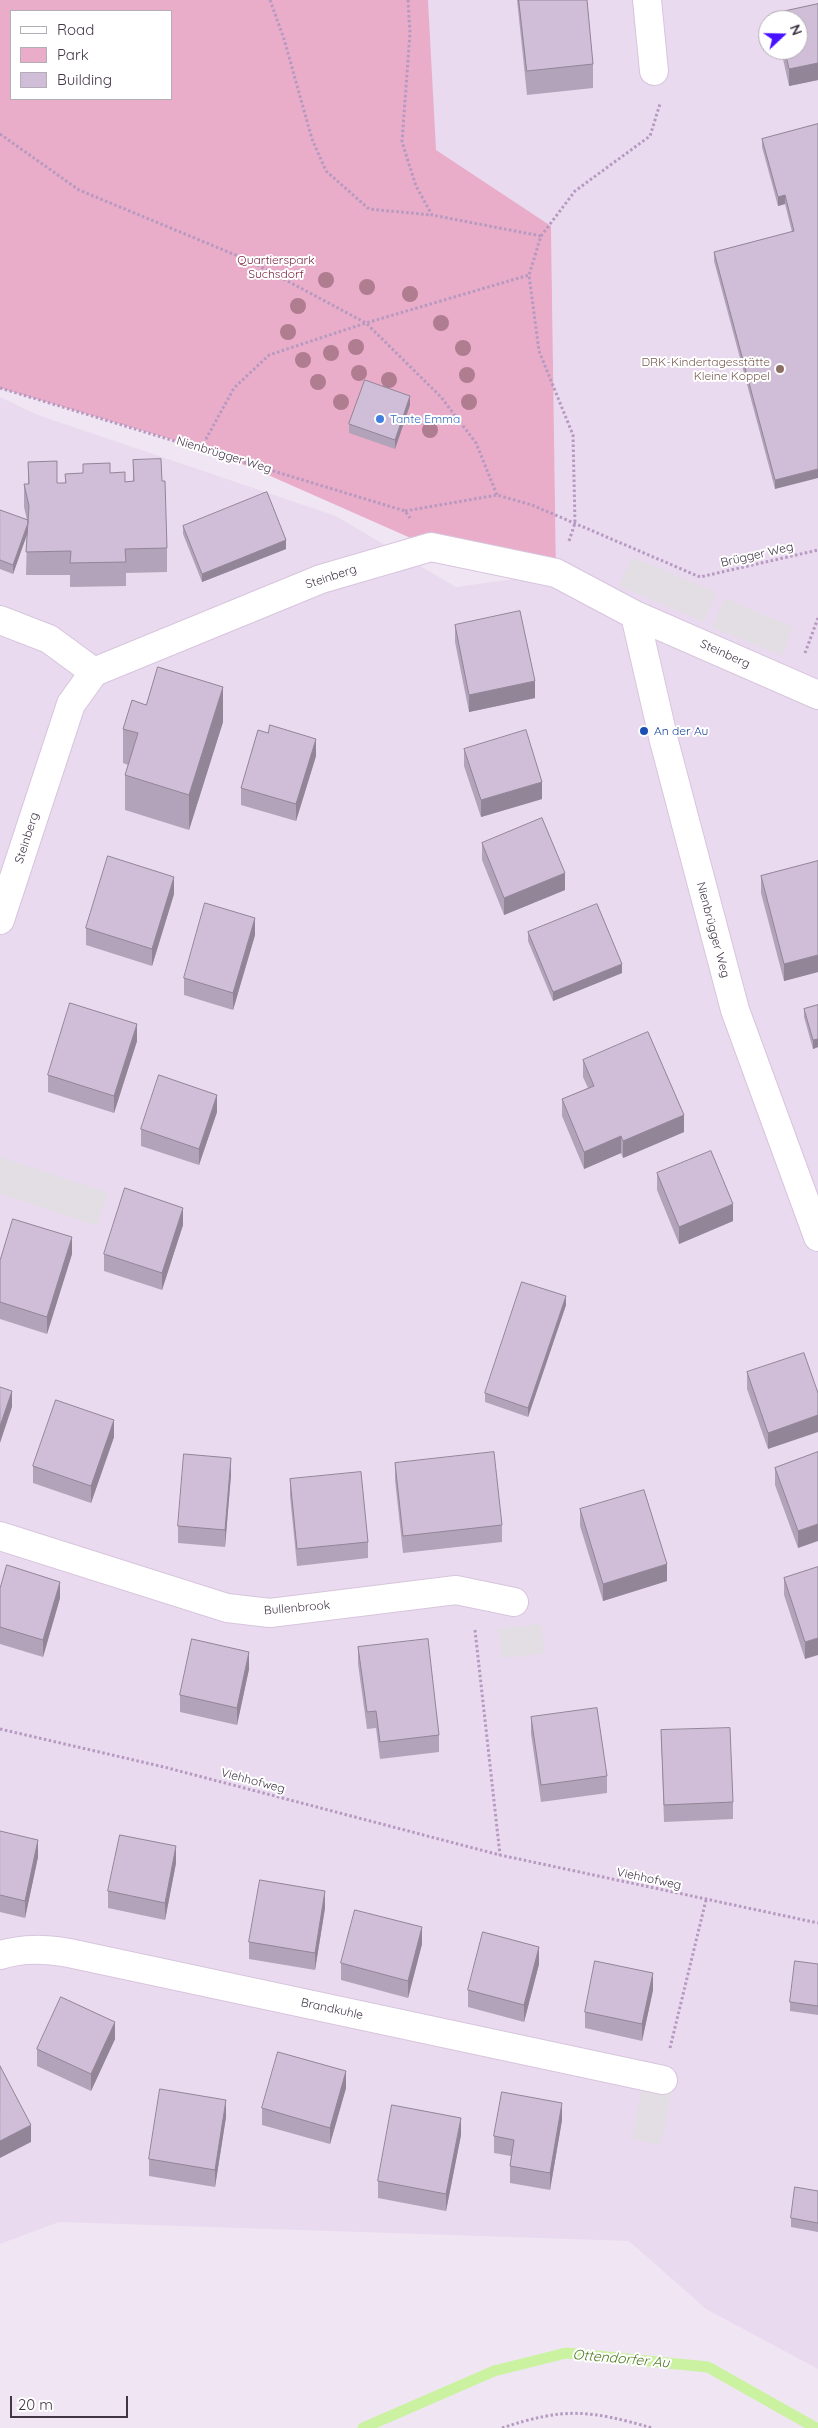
<!DOCTYPE html>
<meta charset="utf-8">
<style>
body{margin:0}
#map{position:relative;width:818px;height:2428px;overflow:hidden;background:#f0e6f3;font-family:Quicksand,sans-serif}
canvas{display:block}
.legend{position:absolute;left:10px;top:10px;width:162px;height:90px;box-sizing:border-box;background:#fff;border:1px solid #b3aeb5;margin:0;padding:6px 9px;list-style:none;font-size:15px;color:#413546}
.legend li{display:flex;align-items:center;gap:10px;height:25px}
.legend b{width:25px;border:1px solid #b3aeb5}
.north{position:absolute;left:758px;top:10px;width:50px;height:50px;box-sizing:border-box;background:#fff;border:1px solid #b3aeb5;border-radius:50%;rotate:69deg;font-size:14px;font-weight:700;line-height:20px;text-align:center;color:#413546}
.north::after{content:'';display:block;margin:auto;width:18px;height:22px;background:#4811ff;clip-path:polygon(50% 0,100% 100%,50% 72%,0 100%)}
.scale{position:absolute;left:10px;top:2396px;width:118px;height:22px;box-sizing:border-box;border:2px solid #413546;border-top:0;padding-left:6px;font-size:15px;line-height:18px;white-space:nowrap;color:#413546;-webkit-text-stroke:4px #fff;paint-order:stroke}
</style>
<div id="map">
<canvas width="818" height="2428"></canvas>
<ul class="legend">
<li><b style="height:6px;background:#fff"></b>Road</li>
<li><b style="height:14px;background:#e9adc9"></b>Park</li>
<li><b style="height:14px;background:#d0bed8"></b>Building</li>
</ul>
<div class="north">N</div>
<div class="scale">20 m</div>
</div>
<script>
const c = document.querySelector('canvas').getContext('2d');
c.lineJoin = 'round';
function paint(path, color) {
  c.fillStyle = color;
  c.fill(path, 'evenodd');
}
function stroke(path, color, width, dash) {
  c.strokeStyle = color;
  c.lineWidth = width;
  c.lineCap = dash ? 'butt' : 'round';
  c.setLineDash(dash || []);
  c.stroke(path);
}
function write(font, color, halo, rows, align = 'center') {
  c.font = font + ' Quicksand,sans-serif';
  c.lineWidth = 4;
  c.setLineDash([]);
  c.textBaseline = 'middle';
  c.strokeStyle = halo;
  c.fillStyle = color;
  for (const [text, x, y, turn = 0] of rows) {
    c.save();
    c.translate(x, y);
    c.rotate((+turn || 0) * Math.PI / 180);
    c.textAlign = isNaN(turn) ? turn : align;
    if (halo) c.strokeText(text, 0, 0);
    c.fillText(text, 0, 0);
    c.restore();
  }
}
paint(new Path2D(`
 M428 0H818V2369L706 2309 629 2241 59 2222 0 2244V397L38 415 336 516 456 587 556 573 551 226 435 150ZM768 20H798V50H768Z`), '#eadaef');
paint(new Path2D(`
 M0 0H428L436 150 551 226 556 573 431 547 250 467 187 444 0 388ZM11 11H171V99H11Z`), '#e9adc9');
paint(new Path2D(`
 M632 557 716 592 704 622 619 586Z
 M725 598 793 627 782 656 712 627Z
 M0 1157 108 1193 97 1226 0 1194Z
 M542 1624 544 1654 501 1658 498 1628Z
 M642 2086 672 2091 661 2145 632 2139Z`), '#e2dee4');
stroke(new Path2D(`
 M363 2428 494 2371 566 2353 708 2367 816 2428`), '#caf2a0', 11);
const minor = new Path2D(`
 M647 0 654 71
 M635 615 664 741 735 1010 818 1237
 M0 620 49 639 94 672
 M0 920 71 704 94 672 321 579 431 547 556 573 635 615 818 695
 M0 1536 227 1608 270 1613 456 1590 514 1602
 M0 1955C24 1948 44 1949 69 1953L663 2080`);
stroke(minor, '#d7c5dd', 30);
stroke(new Path2D(`
 M270 0 284 39 312 139 326 171 369 209 432 215
 M408 0 410 33 402 142 416 186 432 215 541 236
 M0 134 79 190 250 261 366 323 441 397 476 443 497 495
 M0 388 405 511 410 518
 M201 448 234 388 269 355 366 323 529 275
 M405 511 497 495 532 505 700 577 818 550
 M569 541 575 523 573 435 539 351 529 275 541 236 575 191 650 136 660 104
 M805 653 818 618
 M475 1630 500 1855
 M0 1729 164 1767 500 1855 818 1923
 M670 2048 706 1900
 M502 2428C565 2407 590 2410 652 2428`), '#b699c1', 3, [2.5, 2.5]);
stroke(minor, '#fff', 28);
c.fillStyle = '#af7c90';
for (const [x, y] of [
 [326,280],
 [367,287],
 [410,294],
 [298,306],
 [441,323],
 [288,332],
 [356,347],
 [463,348],
 [331,353],
 [303,360],
 [359,373],
 [467,375],
 [389,380],
 [318,382],
 [341,402],
 [469,402],
 [430,430]
]) {
  c.beginPath();
  c.arc(x, y, 8, 0, 2 * Math.PI);
  c.fill();
}
paint(new Path2D(`
 M517 0H587L593 64V88L527 95Z
 M818 4V80L789 86 781 50H798V20H777V13Z
 M818 124 775 489 714 261V252L792 232 785 204 778 206 762 147V139Z
 M410 405 395 449 349 433V424Z
 M133 460 162 481 167 548V572L126 573V586L70 587V575H26L27 534 13 574 0 569V510L27 520 24 507V484H28V462L57 483H65V474L110 473 125 482 133 481Z
 M183 526 286 549 202 582 183 534Z
 M455 625 535 698 469 712 455 642Z
 M146 705 223 722 189 830 125 810V775L128 765 123 763V729Z
 M464 749 542 799 481 817 464 766Z
 M316 756 296 821 241 805V788Z
 M482 843 565 890 504 915 482 860Z
 M818 861V972L784 981 761 893V876Z
 M174 894 152 966 86 945V928Z
 M528 932 622 973 553 1001 528 941Z
 M255 935 233 1010 184 995V978Z
 M818 1005V1047L813 1049 804 1017V1009Z
 M137 1041 114 1113 48 1092V1075Z
 M583 1060 684 1132 623 1158 621 1153 584 1169 562 1116V1099L588 1088 583 1077Z
 M217 1112 199 1165 141 1146V1129Z
 M657 1173 733 1221 679 1244 657 1190Z
 M183 1225 162 1290 104 1271V1254Z
 M72 1254 47 1334 0 1319V1261Z
 M566 1305 528 1417 485 1402V1393Z
 M747 1372 818 1393 768 1449 747 1389Z
 M114 1437 91 1503 33 1483V1466Z
 M818 1452 798 1548 775 1485V1468Z
 M395 1463 502 1525V1542L403 1553 395 1480Z
 M231 1475 225 1547 178 1543V1526Z
 M290 1479 368 1542V1558L297 1566 290 1496Z
 M580 1509 667 1581 603 1601 580 1526Z
 M818 1567 805 1659 784 1595V1578Z
 M0 1589 60 1598 43 1657 0 1644Z
 M358 1647 439 1735V1752L380 1759 376 1728 367 1729 358 1664Z
 M249 1669 237 1725 180 1712V1695Z
 M531 1717 607 1776V1793L541 1802 531 1734Z
 M661 1730 733 1802V1819L664 1822Z
 M0 1831 38 1857 25 1918 0 1912Z
 M176 1863 165 1920 108 1908V1891Z
 M325 1908 315 1970 249 1959V1942Z
 M422 1944 408 1998 341 1980V1963Z
 M539 1964 524 2022 468 2007V1990Z
 M818 1964V2015L790 2011V2002Z
 M653 1990 642 2041 585 2028V2012Z
 M115 2039 91 2091 37 2066V2049Z
 M346 2088 330 2144 262 2125V2108Z
 M226 2117 215 2187 149 2176V2159Z
 M562 2120 550 2190 510 2183V2166L511 2156 494 2153V2136Z
 M461 2135 446 2211 378 2198V2181Z
 M818 2191V2232L791 2227V2218Z`), '#b3a3ba');
paint(new Path2D(`
 M818 63V80L789 86V69Z
 M785 195V204L778 206V197Z
 M410 396V405L395 449V440Z
 M818 469V478L775 489V480Z
 M29 520V529L13 574V565Z
 M286 540V549L202 582V574Z
 M535 681V698L469 712V695Z
 M223 687V722L189 830V795Z
 M316 739V756L296 821V804Z
 M542 782V799L481 817V800Z
 M565 873V890L504 915V898Z
 M174 877V894L152 966V949Z
 M255 918V935L233 1010V993Z
 M818 955V972L784 981V964Z
 M622 964V973L553 1001V992Z
 M137 1024V1041L114 1113V1096Z
 M818 1039V1047L813 1049V1040Z
 M217 1095V1112L199 1165V1149Z
 M684 1115V1132L623 1158V1141Z
 M621 1136V1153L584 1169V1152Z
 M733 1204V1221L679 1244V1227Z
 M183 1208V1225L162 1290V1273Z
 M72 1237V1254L47 1334V1317Z
 M566 1296V1305L528 1417V1408Z
 M12 1391V1407L0 1443V1426Z
 M818 1415V1432L768 1449V1433Z
 M114 1420V1437L91 1503V1486Z
 M231 1458V1475L225 1547V1530Z
 M818 1524V1541L798 1548V1531Z
 M667 1564V1581L603 1601V1584Z
 M60 1582V1598L43 1657V1640Z
 M818 1638V1655L805 1659V1642Z
 M249 1652V1669L237 1725V1708Z
 M38 1840V1857L25 1918V1901Z
 M176 1846V1863L165 1920V1903Z
 M325 1891V1908L315 1970V1953Z
 M422 1927V1944L408 1998V1981Z
 M539 1947V1964L524 2022V2005Z
 M653 1973V1990L642 2041V2024Z
 M115 2022V2039L91 2091V2074Z
 M346 2071V2088L330 2144V2128Z
 M226 2100V2117L215 2187V2170Z
 M562 2103V2120L550 2190V2173Z
 M461 2118V2135L446 2211V2194Z
 M31 2125V2142L0 2158V2141Z`), '#928597');
const building = new Path2D(`
 M519 0H587L593 64 527 71Z
 M818 4V63L789 69 785 50H798V20H778L777 13Z
 M818 124V469L775 480 714 252 794 231 785 195 778 197 762 139Z
 M365 380 410 396 395 440 349 424Z
 M161 459 162 481H165L167 548 125 549 126 562 70 563 71 551 26 552 29 506 24 484H29L28 462 57 461V483H66L65 474 83 473V464L110 463V473L125 472V482L134 481 133 460Z
 M267 492 286 540 202 574 183 526Z
 M0 510 28 520V523L13 565 0 560Z
 M520 611 535 681 469 695 455 625Z
 M158 667 223 687 189 795 125 775 138 733 123 729 132 700 146 705Z
 M270 725 316 739 296 804 241 788 258 730 268 733Z
 M526 730 542 782 481 800 464 749Z
 M542 818 565 873 504 898 482 843Z
 M108 856 174 877 152 949 86 928Z
 M818 861V955L784 964 761 876Z
 M205 903 255 918 233 993 184 978Z
 M597 904 622 964 553 992 528 932Z
 M70 1003 137 1024 114 1096 48 1075Z
 M818 1005V1039L813 1040 804 1009Z
 M648 1032 684 1115 623 1141 621 1136 584 1152 562 1099 594 1086 583 1060Z
 M159 1075 217 1095 199 1149 141 1129Z
 M711 1151 733 1204 679 1227 657 1173Z
 M125 1188 183 1208 162 1273 104 1254Z
 M13 1219 72 1237 47 1317 0 1302V1261Z
 M522 1282 566 1296 528 1408 485 1393Z
 M804 1353 818 1393V1415L768 1433 747 1372Z
 M0 1387 12 1391 0 1426Z
 M56 1400 114 1420 91 1486 33 1466Z
 M494 1452 502 1525 403 1536 395 1463Z
 M818 1452V1524L798 1531 775 1468Z
 M184 1454 231 1458 225 1530 178 1526Z
 M361 1472 368 1542 297 1549 290 1479Z
 M644 1490 667 1564 603 1584 580 1509Z
 M7 1565 60 1582 43 1640 0 1627V1589Z
 M818 1567V1638L805 1642 784 1578Z
 M192 1639 249 1652 237 1708 180 1695Z
 M428 1639 439 1735 380 1742 376 1711 367 1712 358 1647Z
 M597 1708 607 1776 541 1785 531 1717Z
 M730 1728 733 1802 664 1805 661 1730Z
 M0 1831 38 1840 25 1901 0 1895Z
 M120 1835 176 1846 165 1903 108 1891Z
 M260 1880 325 1891 315 1953 249 1942Z
 M355 1910 422 1927 408 1981 341 1963Z
 M483 1932 539 1947 524 2005 468 1990Z
 M595 1961 653 1973 642 2024 585 2012Z
 M795 1961 818 1964V2006L790 2002Z
 M61 1997 115 2022 91 2074 37 2049Z
 M278 2052 346 2071 330 2128 262 2108Z
 M0 2066 31 2125 0 2141Z
 M160 2089 226 2100 215 2170 149 2159Z
 M502 2092 562 2103 550 2173 510 2166 514 2140 494 2136Z
 M392 2105 461 2118 446 2194 378 2181Z
 M795 2187 818 2191V2223L791 2218Z`);
paint(building, '#d0bed8');
stroke(building, '#928597', 1);
for (const [x, y, r, color] of [
 [780,369,5,"#8d6e63"],
 [380,419,5,"#3f7fe0"],
 [644,731,5,"#1a4fb4"]
]) {
  const dot = new Path2D();
  dot.arc(x, y, r, 0, 2 * Math.PI);
  c.fillStyle = color;
  c.fill(dot);
  stroke(dot, '#fff', 2);
}
write('12px', '#7a263f', '#fff', [
 ["Quartierspark",276,260],
 ["Suchsdorf",276,274]
]);
write('12px', '#785e54', '#fff', [
 ["DRK-Kindertagesstätte",770,362],
 ["Kleine Koppel",770,376]
], 'right');
write('12px', '#366cbe', '#fff', [
 ["Tante Emma",390,419]
], 'left');
write('12px', '#413546', '#fff', [
 ["Nienbrügger Weg",224,455,17],
 ["Brügger Weg",757,555,-13],
 ["Steinberg",331,577,-18],
 ["Steinberg",725,654,24],
 ["Steinberg",27,838,-72],
 ["Nienbrügger Weg",713,930,75],
 ["Bullenbrook",297,1608,-5],
 ["Viehhofweg",253,1781,15],
 ["Viehhofweg",649,1879,12],
 ["Brandkuhle",332,2009,12]
]);
write('12px', '#164399', '#fff', [
 ["An der Au",654,731]
], 'left');
write('italic 14px', '#4f7c22', '#fff', [
 ["Ottendorfer Au",621,2359,5]
]);
</script>
